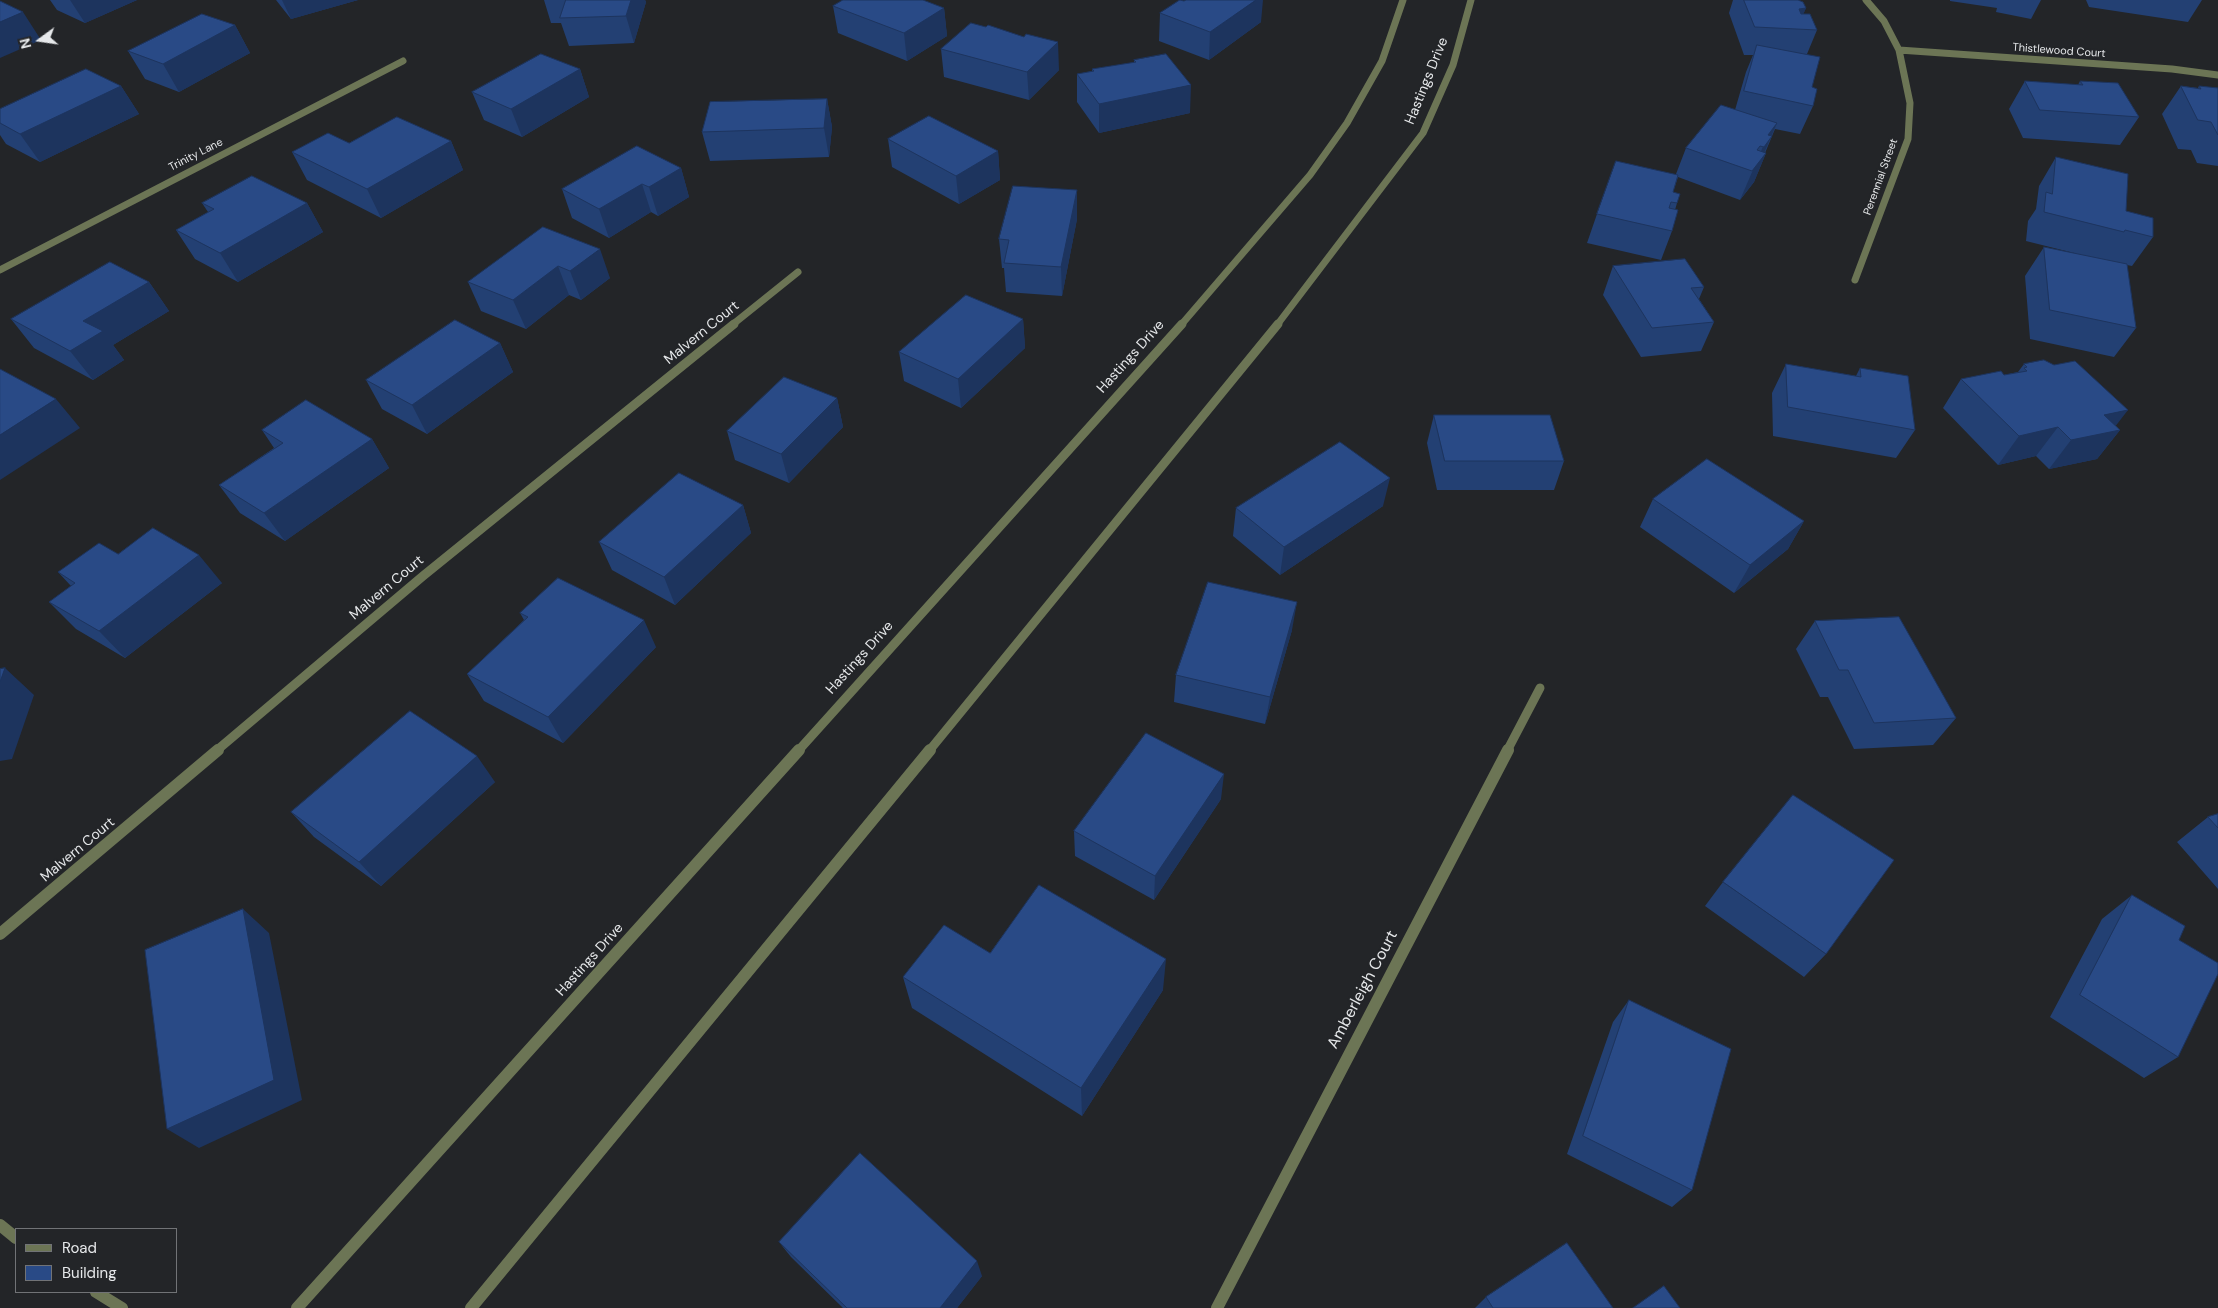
<!DOCTYPE html>
<style>
body{margin:0}
#map{position:relative;width:2218px;height:1308px;overflow:hidden;background:#232528;font-family:"DM Sans",sans-serif}
canvas{display:block}
.legend{position:absolute;left:15px;top:1228px;width:162px;height:65px;box-sizing:border-box;background:#232528;border:1px solid #717376;margin:0;padding:6px 9px;list-style:none;font-size:15px;color:#e6e8ea}
.legend li{display:flex;align-items:center;gap:10px;height:25px}
.legend b{width:25px;border:1px solid #717376}
.north{position:absolute;left:15px;top:15px;width:50px;height:50px;-webkit-text-stroke:4px #232528;paint-order:stroke;rotate:256deg;font-size:14px;font-weight:700;line-height:20px;text-align:center;color:#e6e8ea}
.north::after{content:'';display:block;margin:auto;width:18px;height:22px;background:#e6e8ea;clip-path:polygon(50% 0,100% 100%,50% 72%,0 100%)}
</style>
<div id="map">
<canvas width="2218" height="1308"></canvas>
<ul class="legend">
<li><b style="height:6px;background:#6c7555"></b>Road</li>
<li><b style="height:14px;background:#294a86"></b>Building</li>
</ul>
<div class="north">N</div>
</div>
<script>
const c = document.querySelector('canvas').getContext('2d');
c.lineJoin = 'round';
function stroke(path, color, width, dash) {
  c.strokeStyle = color;
  c.lineWidth = width;
  c.lineCap = dash ? 'butt' : 'round';
  c.setLineDash(dash || []);
  c.stroke(path);
}
function paint(path, color) {
  c.fillStyle = color;
  c.fill(path, 'evenodd');
}
function write(font, color, halo, rows, align = 'center') {
  c.font = font + ' "DM Sans",sans-serif';
  c.lineWidth = 4;
  c.setLineDash([]);
  c.textBaseline = 'middle';
  c.strokeStyle = halo;
  c.fillStyle = color;
  for (const [text, x, y, turn = 0] of rows) {
    c.save();
    c.translate(x, y);
    c.rotate((+turn || 0) * Math.PI / 180);
    c.textAlign = isNaN(turn) ? turn : align;
    if (halo) c.strokeText(text, 0, 0);
    c.fillText(text, 0, 0);
    c.restore();
  }
}
stroke(new Path2D(`
 M1899 50 2172 69 2218 75
 M0 270 403 61
 M1855 280 1908 139 1910 103 1899 50 1884 21 1866 0
 M732 325 798 272`), '#6c7555', 7);
stroke(new Path2D(`
 M216 751 423 576 734 324
 M1507 751 1540 688`), '#6c7555', 9);
stroke(new Path2D(`
 M0 934 218 750
 M0 1225 16 1238
 M96 1292 122 1308
 M1217 1308 1508 750`), '#6c7555', 12);
stroke(new Path2D(`
 M1181 325 1310 175 1347 123 1382 61 1403 0
 M1277 325 1423 133 1453 65 1471 0`), '#6c7555', 7);
stroke(new Path2D(`
 M798 751 1182 324
 M929 751 1278 324`), '#6c7555', 9);
stroke(new Path2D(`
 M297 1308 799 750
 M471 1308 930 750`), '#6c7555', 12);
paint(new Path2D(`
 M50 0H137L85 23 57 10Z
 M276 0H358L291 19Z
 M544 0H645L646 2 634 43 569 46 561 23H551Z
 M1733 0H1798L1806 8 1803 14 1817 30 1807 54 1812 87 1813 106 1800 134 1775 129 1765 153H1766L1754 182 1740 200 1678 177 1673 192 1677 203 1675 210 1672 231 1661 260 1587 243 1597 214 1676 174 1686 148 1735 110 1746 72 1753 55H1744L1729 13Z
 M1950 0H2041L2031 19 1996 12 1997 8 1950 1Z
 M2086 0H2202L2188 22 2089 7Z
 M1184 1 1261 22 1209 60 1159 41 1160 13Z
 M833 6 944 8 947 36 907 61 838 33Z
 M235 25 250 53 179 92 145 79 128 51Z
 M1024 37 1059 70 1029 100 944 77 941 49Z
 M1134 60 1190 113 1099 133 1077 102V74L1092 71V69L1134 63Z
 M580 69 589 97 522 137 484 120 472 92Z
 M2025 81 2078 85 2080 81 2139 117 2120 145 2023 138 2009 109Z
 M121 86 139 114 40 162 6 144 0 135V109Z
 M2181 86 2198 88 2199 86 2218 88V166L2197 163 2191 150 2178 149 2162 114Z
 M827 99 832 127 829 157 710 161 702 132Z
 M888 139 998 151 1000 180 959 204 892 167Z
 M451 141 463 170 381 218 307 180 292 152 349 143Z
 M2056 157 2126 211 2153 237 2132 266 2127 265 2136 328 2114 357 2030 339 2025 276 2044 247 2078 254 2026 241 2028 221 2036 209 2039 186Z
 M681 168 689 197 658 216 651 212 609 238 572 218 562 189Z
 M1077 190V219L1062 296 1006 292 1004 268H1002L999 239Z
 M202 203H307L323 232 238 282 195 259 176 230 208 212Z
 M543 227 610 278 581 300 569 295 526 329 481 311 468 282Z
 M1613 266 1704 287 1699 299 1714 322 1701 351 1641 357 1603 295Z
 M149 282 169 311 113 345 124 360 93 380 34 348 11 319Z
 M1023 319 1025 348 961 408 904 381 899 352Z
 M500 343 513 372 427 434 382 409 366 380Z
 M1786 364 1856 376 1860 368 1915 430 1896 458 1773 436 1772 393Z
 M2024 364 2116 426 2120 430 2097 459 2049 469 2036 456 1998 465 1943 408 1961 379 2004 375 2018 372Z
 M837 398 843 427 789 483 735 460 727 431Z
 M1434 415 1564 461 1554 490H1437L1427 443Z
 M262 430 372 439 389 468 285 541 240 513 219 485 274 448Z
 M1653 499 1804 521 1788 549 1734 593 1640 527Z
 M743 505 751 533 675 605 612 570 599 542Z
 M1383 506 1280 575 1233 536 1236 508Z
 M118 554 222 583 125 658 76 629 49 602 71 586 58 572Z
 M520 613 656 647 563 743 484 701 467 674 524 620Z
 M1815 621 1956 718 1933 745 1854 749 1828 697H1820L1796 649Z
 M1292 630 1265 724 1174 702 1176 675Z
 M495 782 381 886 314 837 291 812Z
 M1221 799 1154 900 1075 856 1074 831Z
 M2218 814V889L2177 842 2208 817Z
 M1723 882 1826 954 1804 977 1705 906Z
 M2132 895 2179 940 2178 1057 2144 1078 2050 1017 2102 919Z
 M990 953 1163 990 1082 1116 912 1008 903 977Z
 M1629 1000 1692 1190 1672 1207 1567 1154 1613 1022Z
 M779 1242 982 1276 957 1308H843L791 1257Z
 M1486 1297 1613 1308H1475Z`), '#234073');
paint(new Path2D(`
 M70 0H137L85 23Z
 M282 0H358L291 19Z
 M631 0H645L646 2 634 43 626 16Z
 M1256 0H1263L1261 22 1209 60 1210 32Z
 M944 8 947 36 907 61 904 33Z
 M1806 8 1797 29 1799 9Z
 M23 12 41 40 0 58V22Z
 M235 25 250 53 179 92 163 64Z
 M1058 42 1059 70 1029 100 1027 72Z
 M580 69 589 97 522 137 511 109Z
 M1191 85 1190 113 1099 133V104Z
 M121 86 139 114 40 162 20 134Z
 M827 99 832 127 829 157 824 128Z
 M1777 123 1762 158 1766 153 1754 182 1740 200 1768 135Z
 M451 141 463 170 381 218 367 189Z
 M998 151 1000 180 959 204 956 176Z
 M681 168 689 197 658 216 649 187Z
 M642 184 651 212 609 238 599 209Z
 M1077 190V219L1062 296 1061 267Z
 M307 203 323 232 238 282 220 253Z
 M600 249 610 278 581 300 570 271Z
 M558 266 569 295 526 329 513 300Z
 M149 282 169 311 113 345 124 360 93 380 70 351 83 321Z
 M1023 319 1025 348 961 408 958 379Z
 M500 343 513 372 427 434 412 405Z
 M837 398 843 427 789 483 781 454Z
 M56 399 80 428 0 480V435Z
 M2128 410 2111 432 2120 430 2097 459 2049 469 2071 440 2104 415Z
 M2058 427 2036 456 1998 465 2019 436Z
 M372 439 389 468 285 541 264 513Z
 M1390 478 1383 506 1280 575 1284 547Z
 M743 505 751 533 675 605 664 577Z
 M1804 521 1788 549 1734 593 1750 565Z
 M199 555 222 583 125 658 99 631Z
 M1297 602 1292 630 1265 724 1270 697Z
 M644 620 656 647 563 743 548 717Z
 M5 668 34 695 12 759 0 761V682Z
 M477 756 495 782 381 886 359 862Z
 M1224 774 1221 799 1154 900 1155 876Z
 M243 909 269 933 302 1100 199 1148 167 1129Z
 M1166 959 1163 990 1082 1116 1081 1088Z
 M977 1261 982 1276 957 1308H940Z`), '#1d345e');
const building = new Path2D(`
 M566 0H631L626 16 560 18Z
 M843 0H923L944 8 904 33 833 6Z
 M1180 0 1184 1 1186 0H1256L1210 32 1160 13Z
 M1744 0H1798L1803 2 1806 8 1799 9 1801 14H1810L1817 30 1755 27Z
 M0 1 23 12 0 22Z
 M202 14 235 25 163 64 128 51Z
 M971 23 986 27 988 25 1024 37 1026 34 1058 42 1027 72 941 49Z
 M1757 45 1820 57 1812 87 1817 89 1813 106 1744 91Z
 M541 54 580 69 511 109 472 92Z
 M1166 54 1191 85 1099 104 1077 74 1094 71 1092 69 1136 62 1134 60Z
 M86 69 121 86 20 134 0 123V109Z
 M2025 81 2083 85 2080 81 2118 83 2139 117 2040 110Z
 M2181 86 2201 89 2199 86 2218 88V135L2211 122 2198 120Z
 M827 99 824 128 702 132 710 102Z
 M1721 105 1777 123 1768 135 1772 136 1764 147 1760 146 1757 150 1766 153 1752 171 1686 148Z
 M929 116 998 151 956 176 888 139Z
 M397 117 451 141 367 189 292 152 328 133 349 143Z
 M637 146 681 168 649 187 642 184 599 209 562 189Z
 M2056 157 2128 174 2126 211 2153 218V237L2125 230 2124 232 2044 212 2046 192 2052 194Z
 M1616 161 1678 175 1673 192 1680 194 1677 203 1671 202 1669 208 1678 210 1672 231 1597 214Z
 M252 176 307 203 220 253 176 230 214 209 202 203Z
 M1013 186 1077 190 1061 267 1004 263 1009 240 999 239Z
 M543 227 600 249 570 271 558 266 513 300 468 282Z
 M2044 247 2127 264 2136 328 2050 310Z
 M1685 259 1704 287 1691 288 1714 322 1652 328 1613 266Z
 M110 262 149 282 83 321 103 331 70 351 11 319Z
 M966 295 1023 319 958 379 899 352Z
 M455 320 500 343 412 405 366 380Z
 M2044 360 2054 365 2075 361 2128 410 2104 415 2120 430 2071 440 2058 427 2019 436 1961 379 2001 371 2004 375 2027 371 2024 368 2027 367 2024 364Z
 M1786 364 1861 377 1860 368 1908 376 1915 430 1788 407Z
 M0 369 56 399 0 435Z
 M784 377 837 398 781 454 727 431Z
 M306 400 372 439 264 513 219 485 283 443 262 430Z
 M1434 415H1550L1564 461H1445Z
 M1340 442 1390 478 1284 547 1236 508Z
 M1707 459 1804 521 1750 565 1653 499Z
 M679 473 743 505 664 577 599 542Z
 M153 528 199 555 99 631 49 602 75 583 58 572 99 543 118 554Z
 M558 578 644 620 548 717 467 674 528 617 520 613Z
 M1208 582 1297 602 1270 697 1176 675Z
 M1899 617 1956 718 1874 723 1848 670H1839L1815 621Z
 M5 668 0 682V669Z
 M410 711 477 756 359 862 291 812Z
 M1146 733 1224 774 1155 876 1074 831Z
 M1793 795 1894 860 1826 954 1723 882Z
 M2218 814V828L2208 817Z
 M1039 885 1166 959 1081 1088 903 977 944 925 990 953Z
 M2132 895 2185 926 2179 940 2218 963V974L2178 1057 2080 995Z
 M243 909 274 1080 167 1129 145 950Z
 M1629 1000 1731 1049 1692 1190 1583 1136Z
 M860 1153 977 1261 940 1308H847L779 1242Z
 M1567 1243 1613 1308H1493L1486 1297Z
 M1664 1286 1680 1308H1633Z`);
paint(building, '#294a86');
stroke(building, '#1d345e', 1);
write('11px', '#e6e8ea', '#232528', [
 ["Thistlewood Court",2059,51,4],
 ["Trinity Lane",196,155,-27],
 ["Perennial Street",1881,177,-70]
]);
write('14px', '#e6e8ea', '#232528', [
 ["Hastings Drive",1427,81,-68],
 ["Malvern Court",702,333,-39],
 ["Hastings Drive",1131,357,-48],
 ["Malvern Court",387,588,-40],
 ["Hastings Drive",860,658,-48],
 ["Malvern Court",78,850,-40],
 ["Hastings Drive",590,960,-48]
]);
write('16px', '#e6e8ea', '#232528', [
 ["Amberleigh Court",1363,990,-62]
]);
</script>
